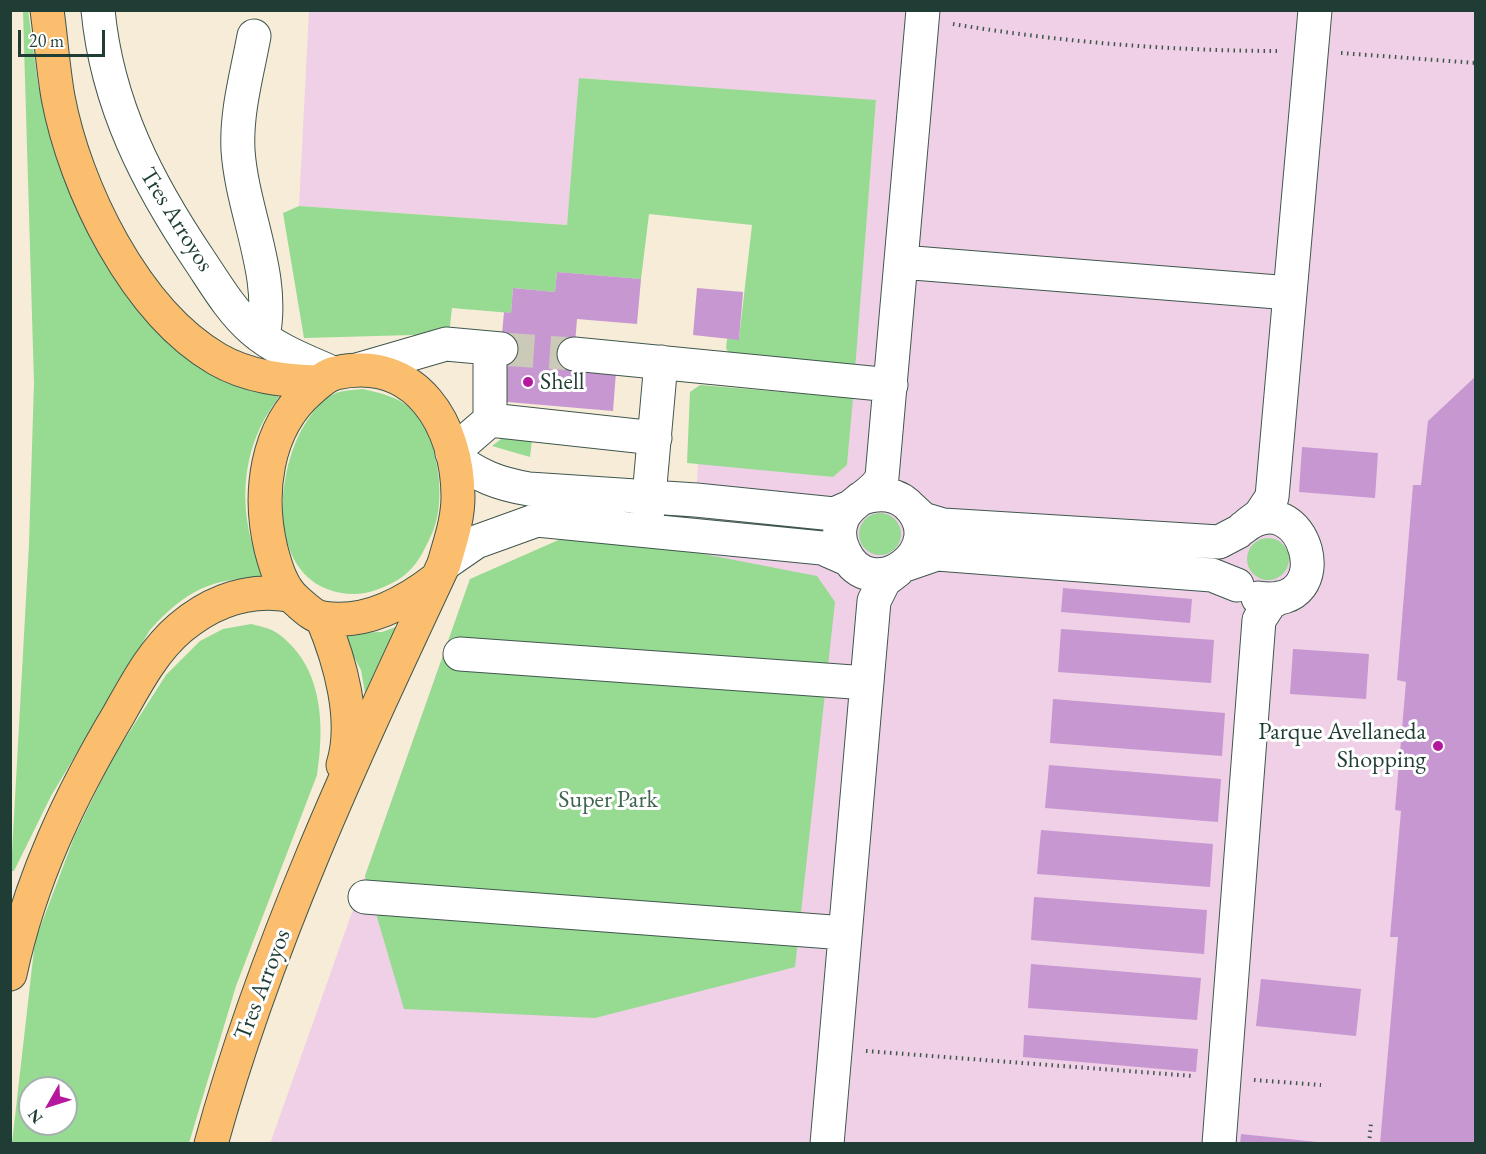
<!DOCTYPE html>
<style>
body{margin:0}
#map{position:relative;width:1486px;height:1154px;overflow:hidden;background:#f6ecd8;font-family:"EB Garamond",serif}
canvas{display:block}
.frame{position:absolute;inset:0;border:12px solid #1f3d34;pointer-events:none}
.north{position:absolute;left:18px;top:1076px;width:60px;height:60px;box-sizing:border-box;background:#fff;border:2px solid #a5b1ae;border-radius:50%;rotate:231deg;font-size:16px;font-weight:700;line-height:24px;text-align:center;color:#1f3d34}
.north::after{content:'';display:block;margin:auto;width:21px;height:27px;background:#b5179e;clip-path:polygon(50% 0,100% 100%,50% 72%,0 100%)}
.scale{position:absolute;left:18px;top:30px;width:87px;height:27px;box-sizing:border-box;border:3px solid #1f3d34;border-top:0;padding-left:8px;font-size:18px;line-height:21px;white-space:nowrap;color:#1f3d34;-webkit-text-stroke:4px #fff;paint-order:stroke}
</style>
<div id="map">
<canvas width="1486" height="1154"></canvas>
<div class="frame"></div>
<div class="north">N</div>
<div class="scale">20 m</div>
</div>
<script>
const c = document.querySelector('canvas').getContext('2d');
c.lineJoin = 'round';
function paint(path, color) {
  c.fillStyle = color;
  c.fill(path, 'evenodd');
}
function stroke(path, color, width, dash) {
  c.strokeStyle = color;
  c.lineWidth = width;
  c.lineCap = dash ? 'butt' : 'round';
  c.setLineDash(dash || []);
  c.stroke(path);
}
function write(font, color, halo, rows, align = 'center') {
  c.font = font + ' "EB Garamond",serif';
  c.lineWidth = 6;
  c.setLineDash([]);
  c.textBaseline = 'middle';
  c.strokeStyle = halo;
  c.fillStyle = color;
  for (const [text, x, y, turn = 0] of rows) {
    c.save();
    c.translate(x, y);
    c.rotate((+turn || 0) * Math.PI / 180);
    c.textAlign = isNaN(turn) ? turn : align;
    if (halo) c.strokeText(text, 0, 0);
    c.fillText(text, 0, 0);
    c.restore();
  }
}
paint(new Path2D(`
 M309 11H1475V1143L270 1144 470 579 693 552 698 463 833 477 847 465 876 101 580 78 567 225 299 206Z`), '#efd0e6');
paint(new Path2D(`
 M28 10 38 84 57 154 85 220 243 387 279 397C237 451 237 517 264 577 210 579 186 590 150 630L51 796 14 871H11L29 544 34 383 23 11Z
 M579 78 876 100 855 370 733 361 726 348 727 339H739L752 225 649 214 641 279 557 272 555 292 513 288 511 313 452 308 449 334 304 338 283 213 299 206 567 225Z
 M700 385 853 398 847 465 833 477 687 463 690 392Z
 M363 389C380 393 395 396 409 407 438 431 447 499 433 531 419 563 410 578 376 590 360 596 343 595 327 589 266 565 277 465 307 421 315 409 323 398 336 393 344 390 355 390 363 389Z
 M505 436 532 440 530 457 492 446Z
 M859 534a21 21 0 1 1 42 0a21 21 0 1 1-42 0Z
 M563 538 693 552 817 576 835 602 795 967 595 1018 404 1009 365 876 470 579Z
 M1247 559a21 21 0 1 1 42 0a21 21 0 1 1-42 0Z
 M251 624C259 626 270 628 277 633 323 665 325 725 317 775L236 986 189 1143H12L35 941 75 835 112 759 166 675 200 641 223 629ZM30 1088H66V1124H30Z
 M398 626 366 698 361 670 341 633 382 632Z`), '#97da92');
paint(new Path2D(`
 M557 272 641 279 637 324 577 319 573 368 616 372 613 411 496 401 504 312 511 313 513 288 555 292Z
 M697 288 743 292 739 340 693 335Z
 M1476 376V1144H1380L1398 937H1390L1401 811 1395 810 1406 682 1397 680 1413 485H1421L1428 421Z
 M1302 447 1378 453 1375 498 1299 492Z
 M1063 588 1192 599 1190 623 1061 612Z
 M1061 629 1214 640 1211 683 1058 672Z
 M1293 649 1369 654 1366 699 1290 694Z
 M1053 699 1225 713 1222 756 1050 743Z
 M1049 765 1221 779 1218 822 1045 808Z
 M1041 830 1213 844 1210 887 1037 874Z
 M1034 897 1207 910 1204 954 1031 940Z
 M1031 964 1201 978 1197 1020 1028 1008Z
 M1261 979 1361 989 1356 1036 1256 1026Z
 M1024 1035 1198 1049 1196 1072 1023 1057Z
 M1241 1134 1317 1142V1144H1240Z`), '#c797d1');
stroke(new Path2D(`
 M501 349 574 354`), '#cbc9b7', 33, [33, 16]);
const minor = new Path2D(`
 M98 10C107 105 148 184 200 261 216 285 231 311 253 330 276 350 306 361 333 373
 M254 36C247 74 236 112 238 150 242 212 276 275 263 336
 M901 262 1290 293
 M490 348V420
 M574 354 891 385
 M360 369 446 344 501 349
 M452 453 490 420 655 438
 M454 457C478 476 499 484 529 489L696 500 834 514 850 507
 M860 499C876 493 893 492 907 504 954 548 870 609 844 551 839 541 838 531 842 520 849 500 874 496 882 477L923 10
 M909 506 923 519 943 525 1219 542 1238 532
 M647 519 661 362
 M1248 524 1260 515 1272 497 1315 10
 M1243 528C1303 479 1344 611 1258 598
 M444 564 476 542 537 520 822 548 847 559
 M905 565 937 554 1212 575 1237 585
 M460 654 867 683
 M365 897 845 933
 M827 1144 874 601 884 581 897 571
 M1219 1144 1259 620 1270 603 1279 598`);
const major = new Path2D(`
 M322 618C340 661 357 720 343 765
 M211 1144C266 943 356 752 444 564 450 542 458 520 458 497 458 425 416 355 336 373 326 375 318 383 310 390 265 429 258 495 271 549 276 568 282 589 297 601 304 607 314 617 323 618 365 625 405 603 436 579`);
const highway = new Path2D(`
 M47 10C51 39 53 68 58 97 75 188 135 311 217 359 248 377 284 381 319 382
 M10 974C30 880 70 796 119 714 136 684 153 651 180 628 211 602 248 588 289 595`);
stroke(minor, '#3f574d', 35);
stroke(major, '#3f574d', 35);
stroke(highway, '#3f574d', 35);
stroke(new Path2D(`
 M953 24C1060 42 1172 51 1280 51
 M1341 53 1476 63
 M866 1051 1193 1076
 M1254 1080 1321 1085
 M1369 1144 1371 1123`), '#3f574d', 4, [1.5, 4.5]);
stroke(minor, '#fff', 33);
stroke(major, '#fbbd6e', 33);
stroke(highway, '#fbbd6e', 33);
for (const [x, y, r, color] of [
 [528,382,6,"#b5179e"],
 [1438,746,6,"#b5179e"]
]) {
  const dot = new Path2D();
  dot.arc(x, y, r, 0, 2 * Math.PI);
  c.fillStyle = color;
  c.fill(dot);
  stroke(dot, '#fff', 2);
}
write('24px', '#1f3d34', '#fff', [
 ["Tres Arroyos",176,220,58],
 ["Tres Arroyos",263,985,-69]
]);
write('24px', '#1f3d34', '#fff', [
 ["Shell",540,382],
 ["Parque Avellaneda",1426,732,"right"],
 ["Shopping",1426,760,"right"]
], 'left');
write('24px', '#3d644c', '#fff', [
 ["Super Park",608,800]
]);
</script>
